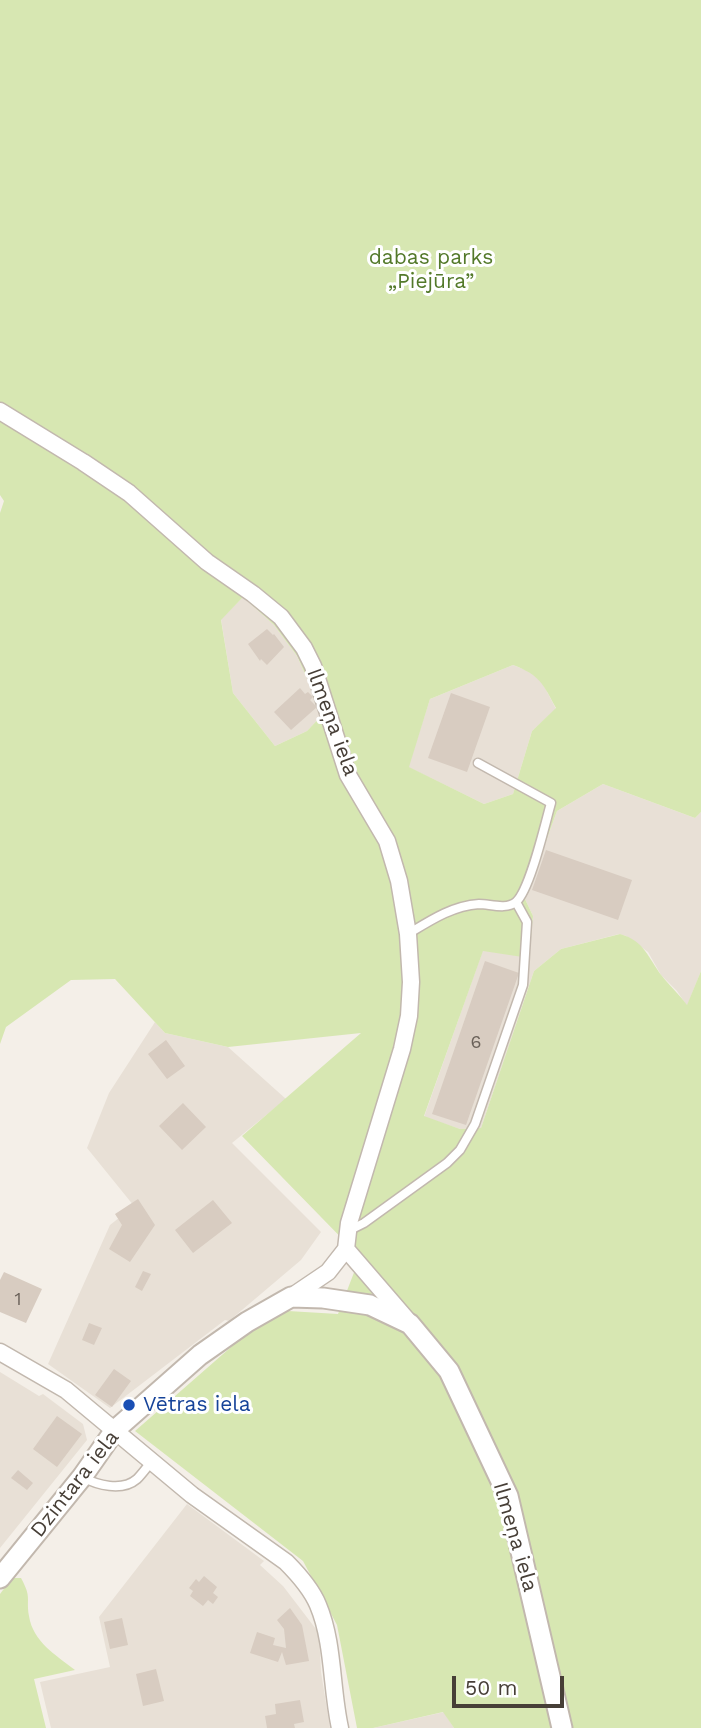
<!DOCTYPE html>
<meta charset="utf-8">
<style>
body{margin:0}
#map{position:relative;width:701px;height:1728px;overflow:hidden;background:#f4efe8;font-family:"Work Sans",sans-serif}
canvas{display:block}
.scale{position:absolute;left:452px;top:1676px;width:112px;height:32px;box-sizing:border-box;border:4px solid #473f37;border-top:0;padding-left:9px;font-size:21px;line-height:24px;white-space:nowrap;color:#473f37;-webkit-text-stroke:5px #fff;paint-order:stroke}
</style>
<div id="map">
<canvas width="701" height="1728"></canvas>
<div class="scale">50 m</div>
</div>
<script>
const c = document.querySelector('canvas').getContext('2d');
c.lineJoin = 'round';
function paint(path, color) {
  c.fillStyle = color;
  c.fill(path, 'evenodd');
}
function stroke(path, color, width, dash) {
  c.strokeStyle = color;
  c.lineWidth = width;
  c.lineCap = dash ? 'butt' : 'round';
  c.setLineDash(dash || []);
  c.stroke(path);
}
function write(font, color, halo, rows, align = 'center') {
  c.font = font + ' "Work Sans",sans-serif';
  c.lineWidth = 6;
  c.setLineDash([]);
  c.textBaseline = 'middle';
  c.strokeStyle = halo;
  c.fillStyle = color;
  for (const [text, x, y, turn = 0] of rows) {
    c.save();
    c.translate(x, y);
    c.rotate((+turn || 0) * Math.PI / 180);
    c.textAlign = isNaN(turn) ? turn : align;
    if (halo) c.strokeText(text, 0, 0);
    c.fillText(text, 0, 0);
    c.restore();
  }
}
paint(new Path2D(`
 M243 597 274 625 297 656 323 714 307 731 275 746 233 693 221 619Z
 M513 665 531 672 542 682 556 709 532 731 513 794 484 804 408 767 430 699Z
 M603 784 695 818 701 812V971L687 1006 677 991 661 975 648 952 626 936 619 934 561 949 534 971 481 1128 460 1129 424 1117 483 950 529 957 533 916 525 899 557 811Z
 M155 1022 165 1033 228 1047 286 1099 232 1143 321 1232 301 1260 229 1321 225 1320 110 1408 48 1364 110 1225 134 1206 87 1148 109 1093Z
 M0 1372 39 1396 43 1394 83 1424 87 1440 0 1548Z
 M187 1504 264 1561 260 1565 283 1586 319 1633 321 1672 330 1728H51L40 1682 110 1667 99 1617Z
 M444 1712 454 1728H373Z`), '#e8e0d6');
paint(new Path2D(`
 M0 0H701V812L695 818 603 784 557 811 525 899 533 916 529 958 483 951 424 1116 460 1129 481 1128 534 971 561 949 620 934C645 941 648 958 662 976 670 986 679 994 687 1005L701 971V1728H454L443 1712 373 1728H357L337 1625 303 1561 135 1431 254 1327 288 1311 338 1314 360 1257 242 1136 361 1033 228 1047 165 1033 115 979 71 980 6 1027 0 1044V513L4 501 0 495ZM243 597 274 625 297 656 323 714 307 731 275 746 233 693 221 620ZM513 665C540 675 543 684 556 708L532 731 513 794 484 804 409 767 430 699Z
 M12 1578H21C32 1598 26 1598 29 1616 33 1642 56 1655 75 1670L34 1679 46 1728H0V1594Z`), '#d7e7b2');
paint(new Path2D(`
 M267 629 273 635 274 634 284 647 267 665 261 659 260 661 248 644Z
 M300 688 305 694 308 692 313 697 310 700 317 707 291 730 274 712Z
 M451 693 490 707 467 772 428 758Z
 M546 850 632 880 618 920 532 890Z
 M485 961 519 973 466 1125 432 1114Z
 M166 1040 185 1066 167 1079 148 1054Z
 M183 1103 206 1127 182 1150 159 1126Z
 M138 1199 155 1225 130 1262 109 1249 122 1225 115 1214Z
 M213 1200 232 1223 193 1253 175 1230Z
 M143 1271 151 1274 142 1291 135 1287Z
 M4 1272 42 1289 26 1323 0 1312V1280Z
 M89 1323 102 1328 94 1345 82 1340Z
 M114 1369 131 1381 112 1407 95 1395Z
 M57 1416 82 1434 57 1467 33 1449Z
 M18 1470 33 1483 27 1490 11 1478Z
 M204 1576 217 1587 213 1593 218 1597 213 1604 208 1600 203 1606 190 1596 193 1591 189 1588 196 1579 199 1582Z
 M290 1608 302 1625 309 1661 286 1665 282 1652 278 1662 250 1653 257 1632 275 1638 273 1645 286 1648 284 1629 277 1620Z
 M122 1618 128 1645 110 1649 104 1622Z
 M156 1669 164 1701 143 1706 136 1674Z
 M300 1700 304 1722 294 1724 295 1728H267L265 1716 276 1714 275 1704Z`), '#d8ccc1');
const service = new Path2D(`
 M408 934C431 920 452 906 479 904 490 904 506 910 516 902 530 890 545 824 551 803L478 763
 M348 1231 364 1223 447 1163 460 1150 475 1124 523 985 527 922 516 902
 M82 1477C97 1485 122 1492 137 1479 142 1474 147 1467 152 1461`);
const minor = new Path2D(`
 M0 411 83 462 129 493 207 562 253 594 281 617 304 648 313 666 348 775 387 841 399 881 408 934 411 982 409 1016 402 1049 349 1223 346 1249 328 1272 291 1297
 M346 1249 409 1322
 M0 1352 66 1390 192 1495 286 1562C298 1574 311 1588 318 1605 334 1643 331 1688 340 1728`);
const tertiary = new Path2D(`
 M0 1578 82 1477 115 1430 200 1355 247 1322 291 1297 323 1298 370 1305 410 1324 449 1371 508 1496 562 1728`);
stroke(service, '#c2b8ae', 11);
stroke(minor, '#c2b8ae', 19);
stroke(tertiary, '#c2b8ae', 23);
stroke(service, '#fff', 8);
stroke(minor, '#fff', 16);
stroke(tertiary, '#fff', 19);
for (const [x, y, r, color] of [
 [129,1405,7,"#1a4fb4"]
]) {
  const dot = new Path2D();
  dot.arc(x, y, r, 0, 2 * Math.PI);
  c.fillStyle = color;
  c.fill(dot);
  stroke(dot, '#fff', 2.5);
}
write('18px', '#6b625a', null, [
 ["6",476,1043],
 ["1",18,1300]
]);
write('21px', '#53792a', '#fff', [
 ["dabas parks",431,258],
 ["„Piejūra”",431,282]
]);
write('21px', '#473f37', '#fff', [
 ["Ilmeņa iela",332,722,70],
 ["Dzintara iela",75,1484,-52],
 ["Ilmeņa iela",515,1537,74]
]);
write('21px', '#164399', '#fff', [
 ["Vētras iela",143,1405]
], 'left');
</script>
